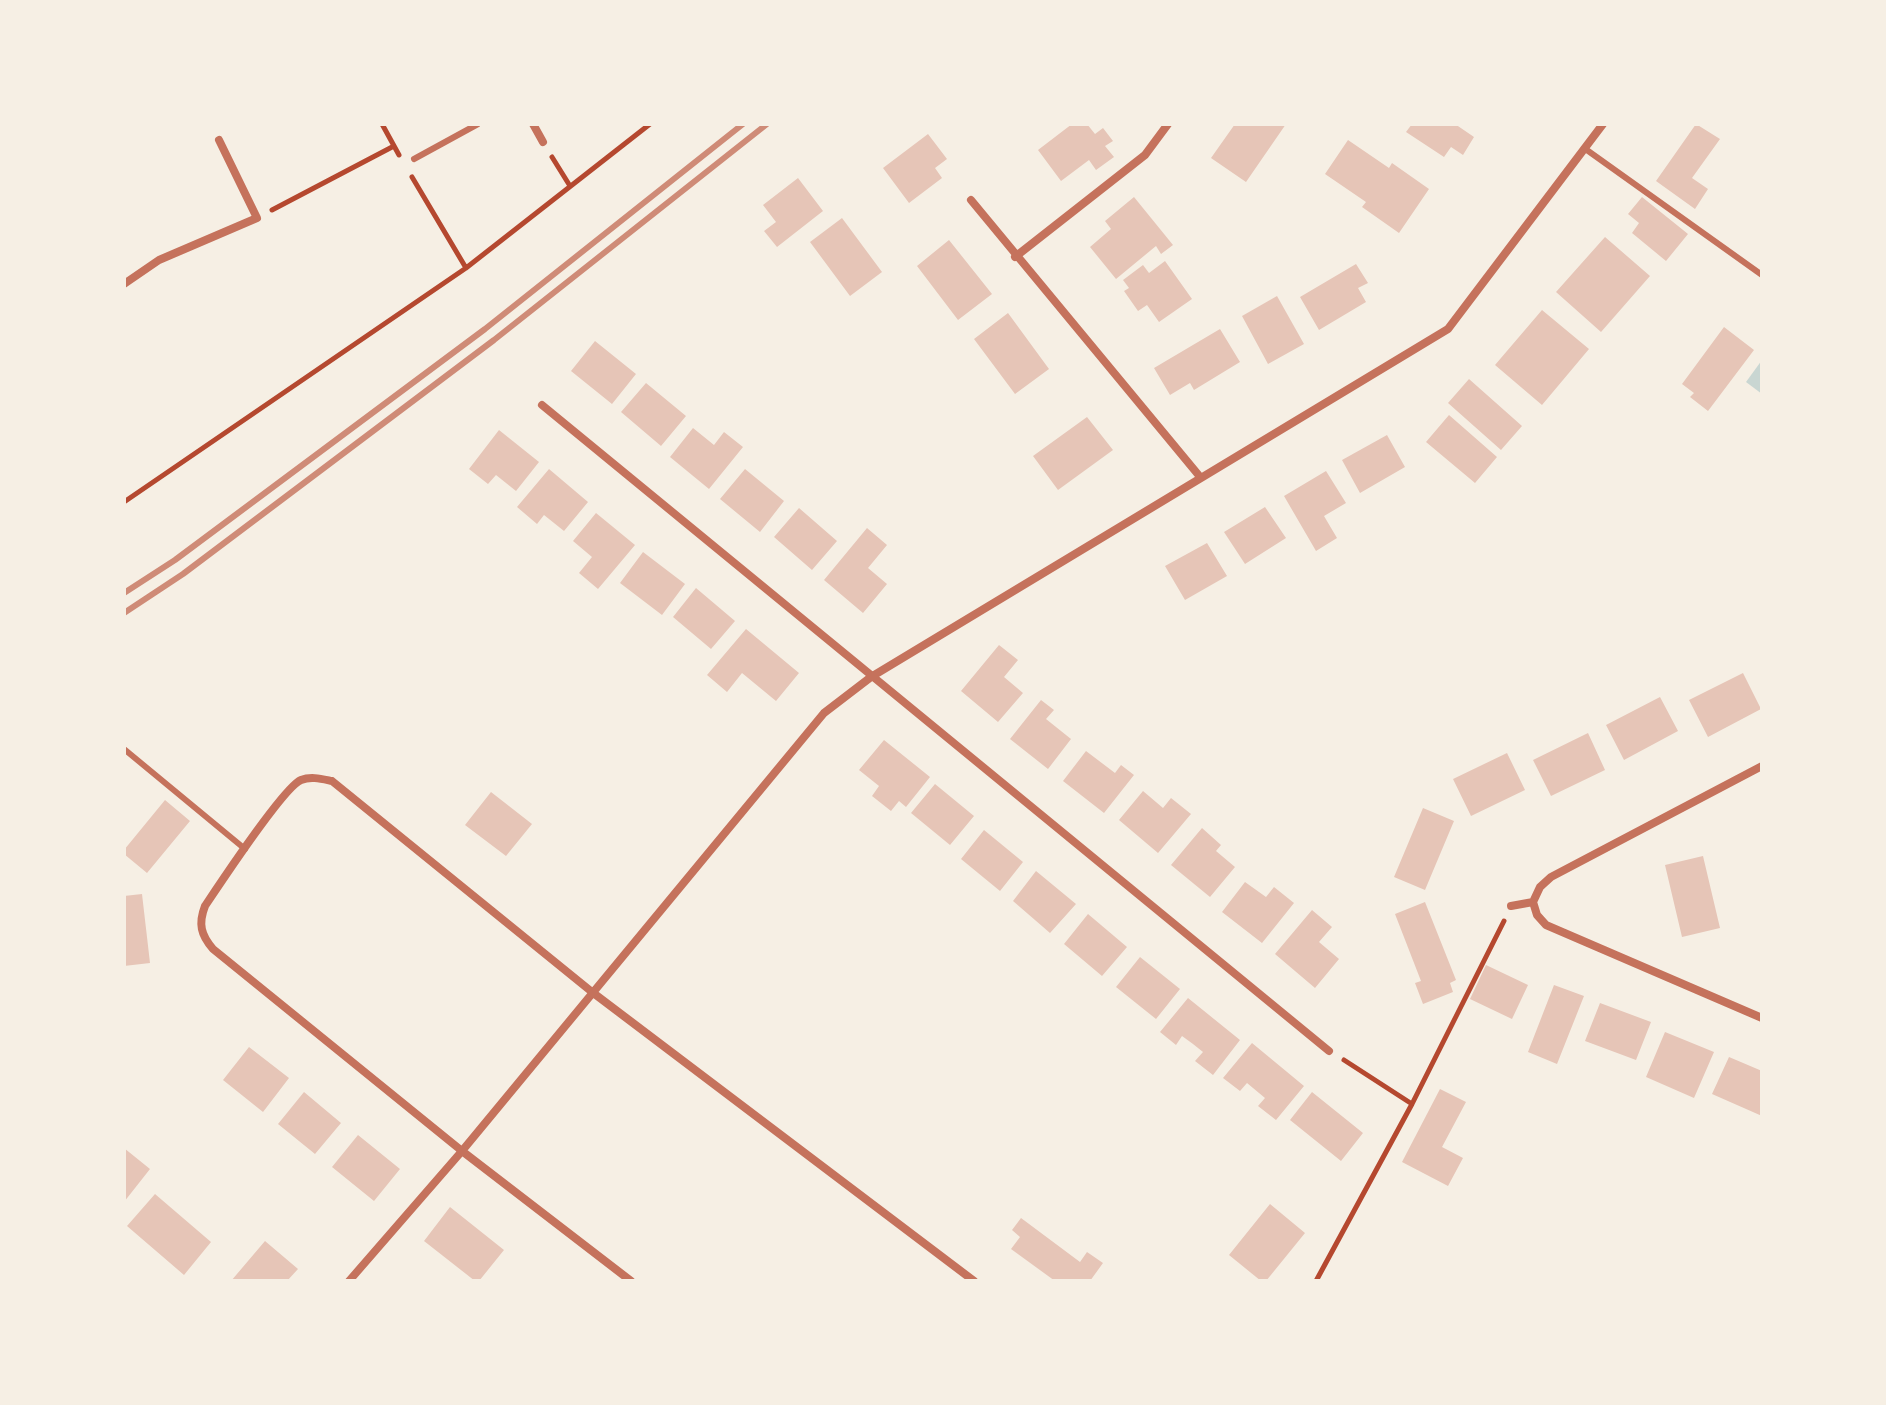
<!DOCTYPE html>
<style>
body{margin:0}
#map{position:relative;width:1886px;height:1405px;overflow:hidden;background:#f6efe4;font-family:Literata,serif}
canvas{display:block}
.frame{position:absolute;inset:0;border:126px solid #f6efe4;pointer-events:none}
</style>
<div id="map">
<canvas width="1886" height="1405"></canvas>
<div class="frame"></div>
</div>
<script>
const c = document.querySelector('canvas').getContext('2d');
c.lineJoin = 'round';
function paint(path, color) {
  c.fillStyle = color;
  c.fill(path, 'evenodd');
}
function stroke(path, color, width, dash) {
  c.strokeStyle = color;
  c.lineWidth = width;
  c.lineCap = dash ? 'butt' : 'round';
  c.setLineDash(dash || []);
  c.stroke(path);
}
paint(new Path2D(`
 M1762 360V394L1746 382Z`), '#c9d6d2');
paint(new Path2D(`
 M1072 124H1087L1095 134 1103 128 1113 141 1105 146 1114 157 1096 170 1089 160 1061 181 1038 150Z
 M1235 124H1286L1246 182 1211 158Z
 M1412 124H1455L1474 137 1463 155 1451 147 1444 157 1406 132Z
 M1696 124 1720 139 1692 178 1708 189 1695 209 1656 181Z
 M928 134 947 159 935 168 942 178 909 203 883 168Z
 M1348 140 1389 168 1392 163 1429 189 1399 233 1362 207 1366 202 1325 174Z
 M798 178 823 211 777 247 764 231 776 222 763 205Z
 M1134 197 1173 245 1161 254 1156 246 1116 279 1090 247 1111 229 1105 221Z
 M1642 197 1688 234 1666 261 1632 233 1639 223 1628 214Z
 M842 218 882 272 850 296 810 242Z
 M1605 237 1650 276 1601 332 1556 292Z
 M949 240 992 294 958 320 917 266Z
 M1165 261 1192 299 1159 322 1147 305 1138 311 1124 291 1129 288 1123 280 1143 265 1149 273Z
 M1356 264 1368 283 1358 288 1366 302 1319 330 1300 297Z
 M1277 296 1304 344 1268 364 1242 316Z
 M1542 310 1589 349 1542 405 1495 365Z
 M1008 313 1049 369 1015 394 974 339Z
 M1724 327 1754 350 1708 411 1690 397 1694 393 1682 384Z
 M1220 329 1240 362 1194 390 1190 383 1170 395 1154 368Z
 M595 341 636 374 612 404 571 371Z
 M1469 379 1522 426 1501 450 1448 403Z
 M646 383 686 416 661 446 621 412Z
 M1449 415 1497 457 1475 483 1426 442Z
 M1087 417 1113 450 1058 490 1033 456Z
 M693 428 714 445 724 432 743 447 709 489 670 457Z
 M499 430 539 462 516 491 496 475 488 484 469 469Z
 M1387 435 1405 467 1360 493 1342 460Z
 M549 469 588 502 564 531 544 515 537 524 517 507Z
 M745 469 784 501 760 532 720 499Z
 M1326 471 1346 503 1324 516 1337 538 1316 551 1284 496Z
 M1265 507 1286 538 1245 564 1224 532Z
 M799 508 837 541 812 570 774 537Z
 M596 513 635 545 598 589 579 573 592 557 573 541Z
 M867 528 887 545 868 568 887 584 863 613 824 580Z
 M1207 543 1227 576 1185 600 1165 566Z
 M643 552 685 584 662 615 620 583Z
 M696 588 735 621 711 649 673 617Z
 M746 629 799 673 776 701 742 673 727 692 707 675Z
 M999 645 1018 660 1004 677 1023 693 998 722 961 691Z
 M1743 673 1761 709 1708 737 1689 700Z
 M1660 697 1678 731 1624 760 1606 725Z
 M1041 700 1054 710 1046 719 1071 739 1048 769 1010 739Z
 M1588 733 1605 770 1551 796 1533 760Z
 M884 740 930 777 906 807 899 801 891 811 872 796 879 786 859 770Z
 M1086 751 1115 773 1121 765 1134 775 1104 813 1063 781Z
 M1507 753 1525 790 1471 816 1453 779Z
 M935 784 974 816 950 845 911 813Z
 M1143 791 1163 808 1171 798 1191 814 1158 853 1119 820Z
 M491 792 532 824 506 856 465 825Z
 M165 800 190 821 147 873 124 854V850Z
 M1423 808 1454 821 1425 890 1394 877Z
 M1202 828 1221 845 1216 851 1235 867 1210 897 1171 865Z
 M984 830 1023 862 1000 891 961 859Z
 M1703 856 1720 928 1682 937 1665 865Z
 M1036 871 1076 904 1050 933 1013 901Z
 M1245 882 1266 897 1274 887 1294 903 1262 943 1222 912Z
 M142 894 150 963 124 966V896Z
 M1425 902 1456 980 1450 983 1453 992 1423 1004 1415 983 1421 981 1395 914Z
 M1312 910 1332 927 1319 942 1339 959 1315 988 1275 954Z
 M1088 914 1127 947 1102 976 1064 944Z
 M1140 957 1180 989 1156 1019 1116 987Z
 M1486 965 1528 985 1512 1019 1470 999Z
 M1554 985 1584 996 1557 1064 1528 1052Z
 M1188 998 1240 1040 1213 1075 1195 1061 1203 1052 1193 1044 1182 1036 1176 1045 1160 1032Z
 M1600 1003 1651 1022 1636 1060 1585 1041Z
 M1665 1032 1714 1052 1694 1098 1646 1077Z
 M1252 1043 1304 1086 1276 1120 1258 1106 1265 1098 1247 1083 1240 1091 1223 1078Z
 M249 1047 289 1078 263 1112 223 1080Z
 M1729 1057 1762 1071V1116L1712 1094Z
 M1440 1089 1466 1102 1442 1147 1463 1158 1448 1186 1402 1162Z
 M304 1092 341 1123 315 1154 278 1124Z
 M1312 1092 1363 1133 1341 1161 1290 1120Z
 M358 1135 400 1169 374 1201 332 1167Z
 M124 1148 150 1169 124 1202Z
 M155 1194 211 1242 184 1275 127 1226Z
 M1270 1204 1305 1233 1266 1281H1261L1229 1255Z
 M450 1207 504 1250 479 1281H475L424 1241Z
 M1021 1218 1080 1262 1087 1252 1103 1263 1090 1281H1055L1011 1249 1020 1237 1012 1230Z
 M265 1241 298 1269 287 1281H231Z`), '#e6c5b7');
stroke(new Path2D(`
 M382 124 399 155
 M552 157 570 186
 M412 177 466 268
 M272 210 394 146
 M124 502 466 268 650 124
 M1344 1060 1412 1104
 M1316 1281 1412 1104 1504 921`), '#b5482f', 5);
stroke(new Path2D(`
 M1584 148 1762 275
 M414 159 478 124
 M124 749 245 849`), '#c5725c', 6);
stroke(new Path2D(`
 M533 124 543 142
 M971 200 1201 478
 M1015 257 1145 155 1168 124
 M124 284 159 260 257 218 219 140
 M542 405 1329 1051
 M1762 766 1551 877 1540 887 1533 902 1537 915 1546 925 1762 1018
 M1511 906 1533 902
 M349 1281 462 1151 824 713 871 677 1448 329 1603 124
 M631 1281 462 1151 213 949C201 935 198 924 205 906 219 885 284 787 301 780 311 776 322 779 332 781L592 992 974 1281`), '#c5725c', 8);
stroke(new Path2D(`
 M124 593 175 560 485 329 743 124
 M124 613 183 574 494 340 767 124`), '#cf8b77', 6);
</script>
